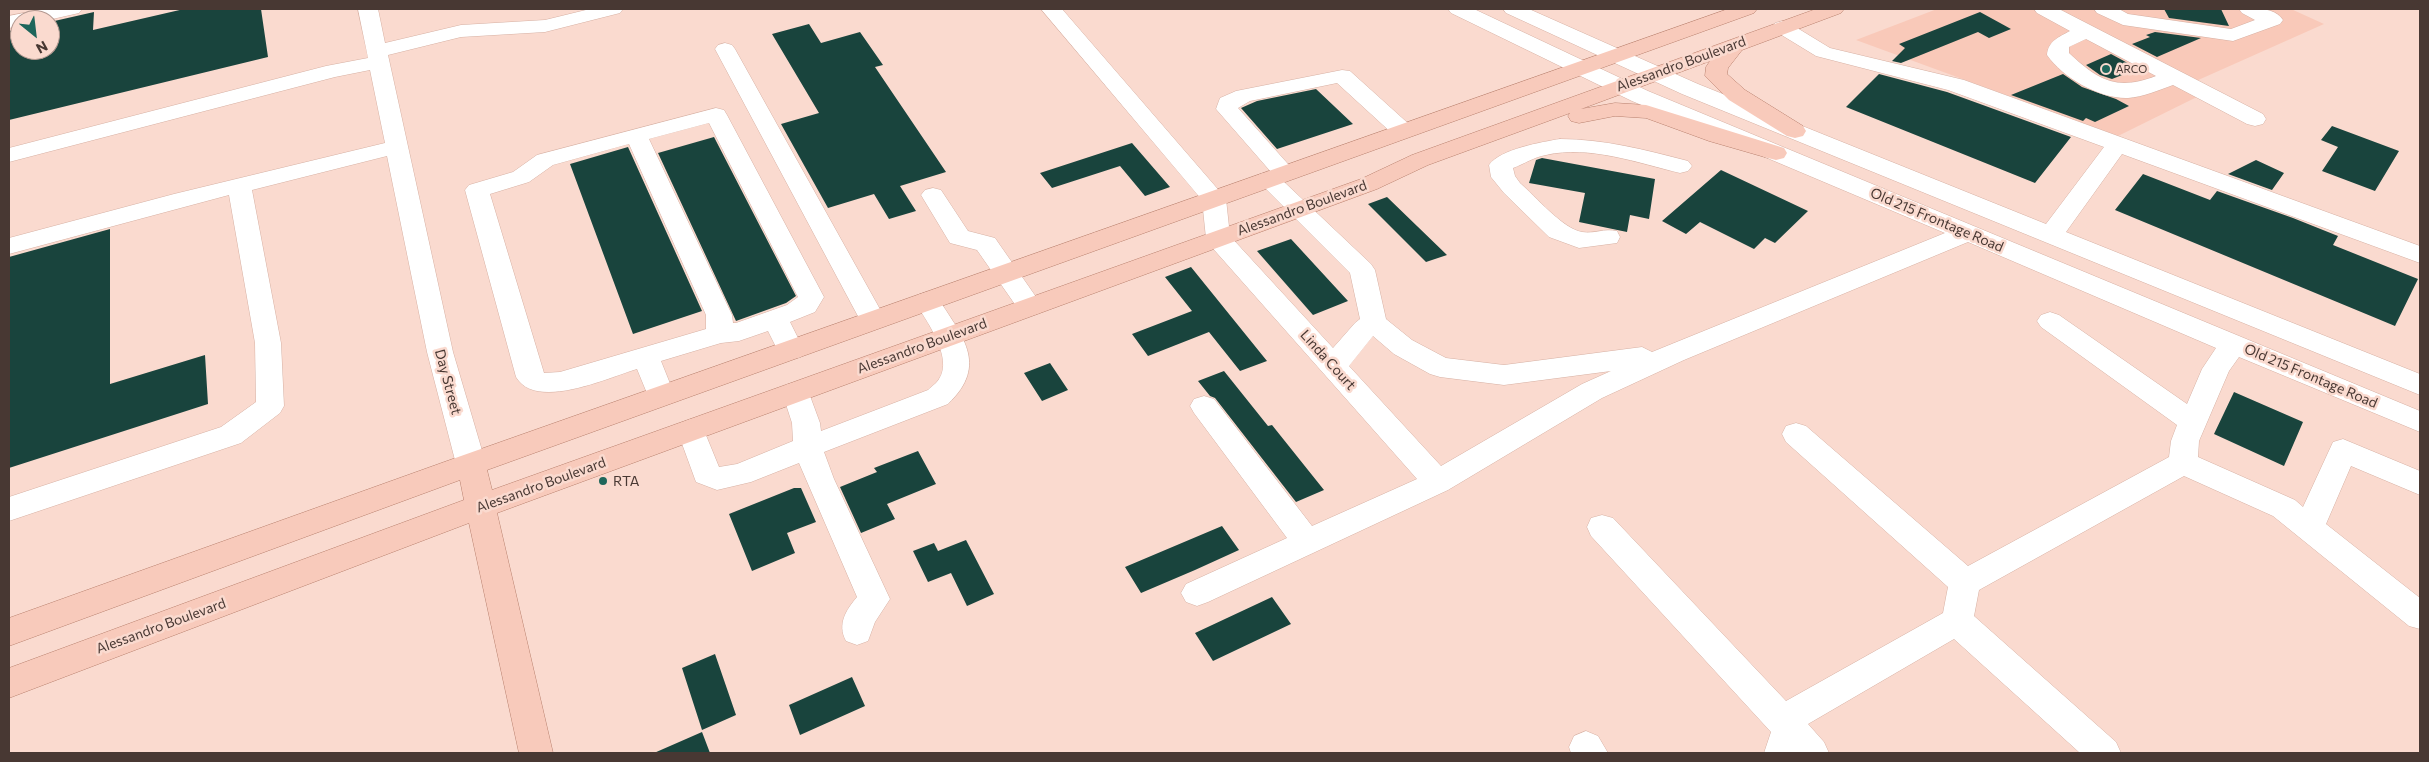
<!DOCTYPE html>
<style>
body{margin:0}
#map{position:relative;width:2429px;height:762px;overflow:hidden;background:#fadacf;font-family:Commissioner,sans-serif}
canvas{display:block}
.frame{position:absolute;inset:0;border:10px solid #483833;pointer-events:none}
.north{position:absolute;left:10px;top:10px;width:50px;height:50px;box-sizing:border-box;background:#fadacf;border:1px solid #b39991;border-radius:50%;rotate:151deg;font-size:14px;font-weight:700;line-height:20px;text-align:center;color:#483833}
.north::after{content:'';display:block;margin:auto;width:18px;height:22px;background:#1e665b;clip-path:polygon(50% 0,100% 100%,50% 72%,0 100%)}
</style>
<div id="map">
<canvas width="2429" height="762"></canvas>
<div class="frame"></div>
<div class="north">N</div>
</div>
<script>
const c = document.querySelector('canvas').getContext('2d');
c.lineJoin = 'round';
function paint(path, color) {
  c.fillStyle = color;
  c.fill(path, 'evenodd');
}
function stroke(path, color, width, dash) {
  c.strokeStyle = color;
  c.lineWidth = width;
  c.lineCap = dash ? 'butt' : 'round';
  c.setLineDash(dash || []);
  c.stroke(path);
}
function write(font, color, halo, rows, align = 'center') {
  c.font = font + ' Commissioner,sans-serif';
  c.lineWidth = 5;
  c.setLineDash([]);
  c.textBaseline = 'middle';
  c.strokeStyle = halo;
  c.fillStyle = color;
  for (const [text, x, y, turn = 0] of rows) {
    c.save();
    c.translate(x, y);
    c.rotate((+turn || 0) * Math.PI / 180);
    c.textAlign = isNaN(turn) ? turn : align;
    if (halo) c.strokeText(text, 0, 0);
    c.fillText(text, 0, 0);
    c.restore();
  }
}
paint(new Path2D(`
 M1937 9H2291L2324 24 2196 81 2211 90 2118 136 1856 40Z`), '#f9c9b9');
paint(new Path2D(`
 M184 9H261L268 57 9 120V31L20 29V50H50V22L94 12 93 30Z
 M2164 9H2221L2229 26 2169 18Z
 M1980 12 2011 29 1989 38 1978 32 1901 63 1892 61 1905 48 1899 44Z
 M809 24 821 43 860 32 883 65 875 67 946 172 900 186 916 211 889 219 874 194 828 208 781 124 819 113 772 34Z
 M2155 32 2201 38 2157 57 2132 44 2150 37 2146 35Z
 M2111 54 2135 67 2132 68 2135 70 2112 79 2100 75 2086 65Z
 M1879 74 1947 92 2071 137 2035 183 1846 107Z
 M2063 74 2082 87 2116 99 2129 106 2095 122 2086 118 2083 121 2011 95Z
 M1316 89 1353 124 1277 149 1241 108 1257 101Z
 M2332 126 2399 151 2375 191 2322 171 2338 147 2321 140Z
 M714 137 796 296 786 303 736 321 658 153Z
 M1132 143 1170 187 1145 196 1120 166 1052 188 1040 173Z
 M628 147 702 311 633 334 570 164Z
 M1542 158 1655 179 1649 219 1630 215 1627 232 1579 222 1585 193 1529 183 1536 160Z
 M2256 160 2284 173 2272 190 2228 174Z
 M1721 170 1808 211 1775 243 1765 238 1754 249 1700 222 1686 234 1662 221Z
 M2143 174 2210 200 2217 191 2293 218 2338 236 2333 245 2418 279 2395 326 2115 210Z
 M1387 197 1447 255 1426 262 1368 204Z
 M110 229V384L205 355 208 404 9 468V257Z
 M1291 239 1348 301 1313 315 1257 251Z
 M1191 267 1267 361 1240 371 1209 332 1148 356 1132 334 1192 311 1165 277Z
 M1050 363 1068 390 1042 401 1024 373Z
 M1224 371 1268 426 1272 425 1324 490 1296 502 1215 398 1210 396 1198 381Z
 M2234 392 2303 422 2284 466 2214 434Z
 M918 451 936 484 887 504 895 519 861 533 840 487 877 472 874 468Z
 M794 488H801L816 522 787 533 795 553 752 571 729 514Z
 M1222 526 1239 550 1195 570 1141 593 1125 567Z
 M966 540 994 594 967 606 951 573 928 582 913 551 934 543 938 551Z
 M1272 597 1291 624 1213 661 1195 633Z
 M715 654 736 715 702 730 682 668Z
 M852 677 865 706 800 735 789 705Z
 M702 732 710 753H654Z`), '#19443d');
const minor = new Path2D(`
 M44 9H82L79 13 48 20H20V26L9 28V16Z
 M358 9H378L385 43 461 25 545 20 590 9H623L620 13 545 32 461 37 388 55 453 352 486 464 481 472 471 475 461 472 456 464 427 352 387 156 252 190 281 343 284 406 280 413 241 443 9 521V497L221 427 256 402 255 343 229 195 9 254V238L174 194 385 143 370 70 335 77 9 162V148L326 66 368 58Z
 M1041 9H1062L1222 194 1226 199 1230 236 1333 348 1355 323 1360 319 1350 273 1256 179 1260 174 1271 172 1216 109 1220 98 1236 91 1342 70 1350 71 1411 126 1414 131 1411 136 1403 138 1395 136 1337 83 1250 101 1238 108 1296 173 1292 178 1282 180 1371 264 1375 270 1386 319 1412 340 1446 358 1504 365 1642 347 1652 352 1945 233 1632 101 1451 13 1448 9H1474L1648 91 2420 411V432L2239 357 2229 371 2199 441 2198 457 2295 500 2303 507 2333 442 2343 439 2420 471V495L2351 466 2326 524 2420 598V629L2409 626 2273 516 2184 476 1979 590 1974 616 2116 742 2121 753H2080L1954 639 1808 724 1824 742 1829 753H1764L1771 732 1591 536 1587 527 1591 518 1602 515 1613 518 1786 701 1943 613 1948 587 1786 442 1782 434 1786 426 1796 423 1806 426 1968 566 2169 457 2171 441 2177 425 2041 327 2037 321 2041 315 2050 312 2059 315 2187 404 2202 369 2216 348 1968 242 1684 360 1602 398 1448 490 1208 602 1197 606 1186 602 1181 593 1186 584 1287 538 1194 413 1190 406 1194 399 1204 396 1214 399 1312 526 1417 479 1209 244 1206 238 1202 200ZM1373 336 1394 354 1430 374 1440 377 1504 385 1611 371 1582 384 1441 466 1349 366Z
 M1503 9H1529L1698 84 2046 224 2104 147 1948 90 1816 56 1775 31 1772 27 1775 23 1782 21 1789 23 1830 48 1964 80 2420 246V263L2122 154 2066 232 2420 374V395L1682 94 1506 13Z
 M2034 9H2059L2263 114 2266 119 2263 124 2255 126 2247 124 2173 85C2159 90 2143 97 2128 98 2100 99 2063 78 2047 55 2048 41 2059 37 2070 31L2037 13ZM2086 39 2156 76C2117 91 2099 81 2069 53V47Z
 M2094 9H2119L2128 14 2231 29 2255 20 2242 13 2239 9C2254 9 2274 6 2283 20L2280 24 2233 41 2123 25 2097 13Z
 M725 43 732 45 735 49 886 320 882 326 873 329 864 326 860 320 715 49 718 45Z
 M716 108 724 110 727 115 824 297 815 312 790 322 804 350 801 357 791 359 781 357 768 331 739 341 721 343 661 361 675 396 671 403 661 406 651 403 637 369C607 378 536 411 516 377L465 190 469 185 513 172 537 155ZM709 123 798 297 787 305 736 323H733L732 315 649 139ZM629 144 706 315V329L560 372 544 373 490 194 529 182 553 165Z
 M1560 139C1604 139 1646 150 1688 161L1692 166 1688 171 1680 173C1638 163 1589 145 1546 155 1534 157 1524 164 1513 168L1515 176 1520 183C1535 196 1563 229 1582 232 1594 234 1604 228 1617 231L1620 237 1617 243 1579 248 1549 237 1504 193 1491 177 1489 165C1500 149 1542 142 1560 139Z
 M933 188 941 190 968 231 995 238 1043 307 1039 313 1030 316 1021 313 977 250 950 243 921 195 925 190Z
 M927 292 936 295C961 335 990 364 948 404L824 452 834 479 890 599 875 622 868 641 857 645 846 641C837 624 846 610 857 597L799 463 751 482 717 490 696 482 677 430 681 423 691 419 701 423 719 467 737 464 793 441 792 423 782 392 786 385 796 382 806 385 820 423 821 431 928 390C932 386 937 383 939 379 954 358 925 318 914 301L918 295Z
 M1586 731 1598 736 1608 753H1571L1569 747 1574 736Z`);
const major = new Path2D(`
 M1728 9H1757L1754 13 487 470 492 490 1361 179 1412 155 1816 9H1844L1841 13 1742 50 1728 68 1727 74 1745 90 1803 126 1806 131 1803 136 1795 138 1787 136 1729 100 1705 76 1706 67 1710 61 1581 109 1615 103 1646 105 1784 148 1787 153 1784 158 1776 160 1768 158 1709 141 1646 118 1615 116 1579 123 1571 121 1568 116 1570 113 1428 165 1377 189 497 513 553 753H519L469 523 9 698V668L464 500 460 480 9 646V618L461 456Z`);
stroke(minor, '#d6b0a3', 1);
stroke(major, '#b8806e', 1);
paint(minor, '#fff');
paint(major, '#f8cabb');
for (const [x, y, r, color] of [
 [2106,69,5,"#1e665b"],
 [603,481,5,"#1e665b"]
]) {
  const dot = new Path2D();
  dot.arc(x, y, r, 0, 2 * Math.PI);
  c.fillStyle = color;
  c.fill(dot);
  stroke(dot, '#fadacf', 2);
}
write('11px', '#483833', '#fadacf', [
 ["ARCO",2116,69]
], 'left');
write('14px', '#483833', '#fadacf', [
 ["Alessandro Boulevard",1681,64,-20],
 ["Alessandro Boulevard",1302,208,-20],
 ["Old 215 Frontage Road",1937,220,23],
 ["Alessandro Boulevard",922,346,-20],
 ["Linda Court",1328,360,48],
 ["Old 215 Frontage Road",2311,376,23],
 ["Day Street",448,382,75],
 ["Alessandro Boulevard",541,485,-20],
 ["Alessandro Boulevard",161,626,-20]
]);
write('14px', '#483833', '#fadacf', [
 ["RTA",613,481]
], 'left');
</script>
